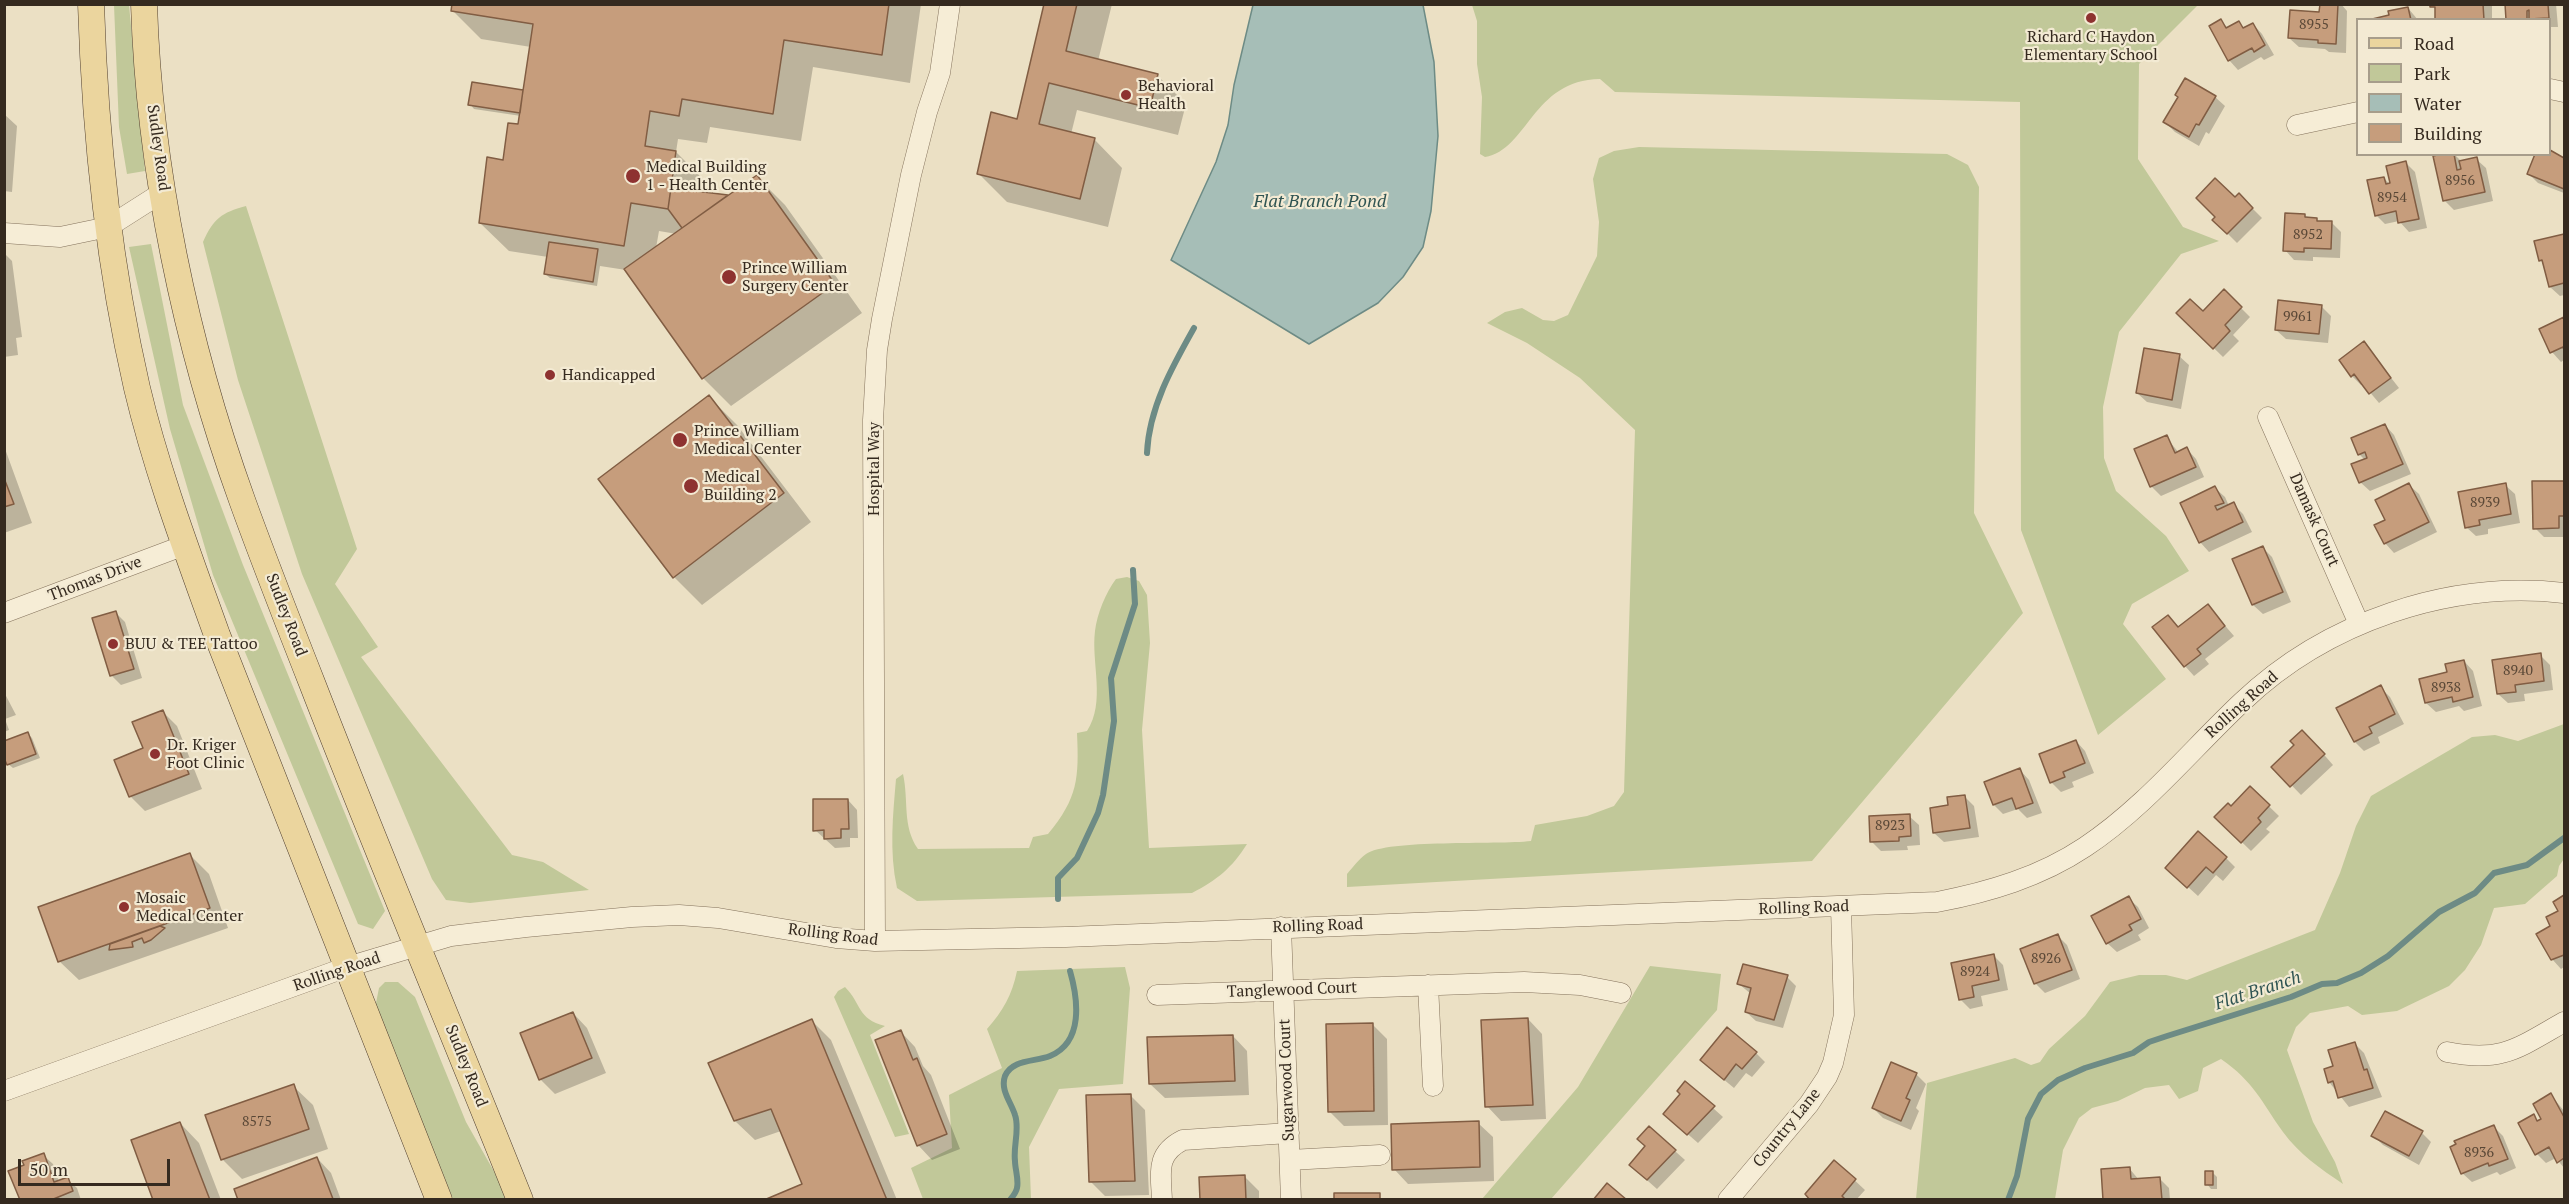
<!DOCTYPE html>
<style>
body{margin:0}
#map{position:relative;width:2569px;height:1204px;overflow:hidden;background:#ebe0c4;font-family:"PT Serif",serif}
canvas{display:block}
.frame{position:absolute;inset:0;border:6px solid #352a1f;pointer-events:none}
.legend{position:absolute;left:2356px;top:18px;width:195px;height:138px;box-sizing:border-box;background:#f3ead3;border:2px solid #a79d8b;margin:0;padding:8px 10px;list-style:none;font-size:18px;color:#352a1f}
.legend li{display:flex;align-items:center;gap:12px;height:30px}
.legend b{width:30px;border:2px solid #a79d8b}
.scale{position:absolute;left:18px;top:1159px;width:152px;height:27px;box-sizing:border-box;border:3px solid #352a1f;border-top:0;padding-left:8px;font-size:18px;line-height:21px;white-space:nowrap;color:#352a1f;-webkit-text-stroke:4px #f3ead3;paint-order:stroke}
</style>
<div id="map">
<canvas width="2569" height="1204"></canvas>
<div class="frame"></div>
<ul class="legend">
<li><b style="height:8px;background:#ebd59e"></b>Road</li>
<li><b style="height:16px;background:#c1c899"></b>Park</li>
<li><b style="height:16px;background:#a6beb7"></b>Water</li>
<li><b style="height:16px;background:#c69d7c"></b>Building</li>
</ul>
<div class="scale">50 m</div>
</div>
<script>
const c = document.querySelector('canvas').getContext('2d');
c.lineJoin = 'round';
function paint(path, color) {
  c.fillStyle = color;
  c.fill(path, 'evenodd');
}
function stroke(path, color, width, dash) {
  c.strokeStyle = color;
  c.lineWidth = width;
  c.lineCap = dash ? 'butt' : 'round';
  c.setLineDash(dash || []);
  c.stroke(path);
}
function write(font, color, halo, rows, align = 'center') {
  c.font = font + ' "PT Serif",serif';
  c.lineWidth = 4.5;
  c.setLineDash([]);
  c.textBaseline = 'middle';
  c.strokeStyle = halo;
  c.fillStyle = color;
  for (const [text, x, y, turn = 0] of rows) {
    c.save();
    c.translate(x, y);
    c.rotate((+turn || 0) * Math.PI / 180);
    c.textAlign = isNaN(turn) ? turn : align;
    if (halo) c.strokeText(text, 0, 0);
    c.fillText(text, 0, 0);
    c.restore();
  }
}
paint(new Path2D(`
 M114 5H129L145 171 127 174 119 127Z
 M1472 5H2198L2139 64 2138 159 2183 227 2219 241 2181 254 2119 332 2103 407 2104 458 2116 491 2166 536 2189 571 2132 604 2123 624 2166 679 2098 735 2021 530 2020 102 1615 92 1600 79C1532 80 1528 150 1485 157L1480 154 1482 97 1477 64V21Z
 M1639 147 1947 154 1968 165 1979 187 1974 513 2023 613 1812 861 1347 887V874C1353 867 1359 859 1366 854 1387 839 1497 845 1531 841L1535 825 1587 816 1614 806 1624 792 1635 430 1580 378 1527 343 1487 323 1505 312 1522 308 1543 320 1554 321 1568 315 1597 256 1599 222 1593 179 1599 158 1614 151Z
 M246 206 357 549 335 584 378 647 361 657 512 855 543 862 589 890 470 903 446 900 432 879 302 574 238 380 203 242C214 218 221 213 246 206Z
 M151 244 183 405 243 565 385 911 373 929 358 924 213 575 170 429 129 247Z
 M1127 577 1139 581 1147 595 1150 643 1142 730 1149 848 1247 844C1232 868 1217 880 1192 893L917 901 897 888C889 851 893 815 896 779L903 774C909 801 902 826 918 849L1029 848 1033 837 1048 834C1078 798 1079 778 1077 733L1087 731C1106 702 1091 663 1095 631 1097 614 1106 592 1116 579Z
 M2564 724V859L2559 866 2557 876 2525 904 2494 908 2481 945 2465 970 2449 986 2397 1011 2362 1015 2348 1006 2310 1013 2296 1027 2287 1050 2313 1122 2335 1162 2343 1184C2321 1169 2299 1154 2283 1132 2261 1101 2254 1082 2221 1059L2203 1068 2198 1091 2179 1099 2169 1085 2145 1088 2118 1101 2092 1108 2079 1118 2063 1150 2055 1199H1916L1927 1083 2015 1058 2031 1065 2040 1062 2049 1049 2085 1016 2110 982 2139 975H2166L2187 980 2315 930 2340 873 2356 826 2371 796 2472 737 2495 735 2518 741Z
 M1650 966 1721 974 1717 1010 1551 1199H1482L1578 1087Z
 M1125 967 1130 988 1123 1084 1059 1089 1029 1147 1031 1199H923L911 1168 952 1148 949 1095 1002 1068 987 1029C1003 1011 1012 995 1017 971Z
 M385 982H398L415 997 466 1122 500 1182 507 1199H453L375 1008 379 988Z
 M845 987C862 1004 857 1019 885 1026L870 1035 909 1134 895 1137 834 997 838 991Z`), '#c1c899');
const water = new Path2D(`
 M1253 5H1423L1434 62 1438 136 1431 211 1423 247 1403 277 1378 303 1309 344 1171 260 1216 162 1228 125 1234 85Z`);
paint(water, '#a6beb7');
stroke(water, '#6d8b85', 1.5);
paint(new Path2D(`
 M453 4H921L910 83 813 67 801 141 710 127 707 143 678 139 676 152 704 180 702 193 728 197 757 177 785 205 862 313 731 406 703 378 626 270 600 266 597 286 550 278 545 274 548 257 509 251 480 223 519 126 521 116 474 109 470 104 522 92 524 93 531 47 481 39 452 10ZM659 231 677 234 656 248Z
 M1046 4H1112L1098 61 1157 75 1186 104 1178 135 1077 110 1071 134 1094 139 1122 168 1108 227 1007 202 978 173 1018 120Z
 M2321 4H2341L2347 11 2346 53 2329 52 2325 49 2299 47 2289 38 2321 13Z
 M2432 4H2492V20H2437L2436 11Z
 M2507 4H2556L2558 27H2550V20H2508Z
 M2408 8 2418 20H2375L2390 16Z
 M2221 21 2228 28 2239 23 2245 29 2253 24 2262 34 2274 55 2264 60 2261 57 2238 70 2229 60Z
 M2215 97 2225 106 2209 134 2206 132 2199 146 2175 132 2165 122Z
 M4 114 17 126 12 192 4 191Z
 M2550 153 2564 159V193L2538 183 2529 174Z
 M2449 154H2454L2462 162 2476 159 2486 168 2493 201 2454 210 2444 200Z
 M2406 163 2415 172 2427 228 2409 232 2399 221 2385 224 2376 215 2384 178 2392 187Z
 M2239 195 2262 218 2237 243 2214 220Z
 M2304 215 2319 222 2332 223 2341 232 2340 258 2313 257V261L2294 260 2285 250Z
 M2564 236V295L2560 296 2550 287 2536 243Z
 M4 253 12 261 22 337 16 338 18 355 4 357Z
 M2224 291 2250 317 2233 335 2239 341 2223 357 2178 313H2203Z
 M2321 306 2331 316 2328 343 2286 339 2276 330Z
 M2564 318V360L2561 362 2552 352 2541 330Z
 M2364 343 2399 388 2379 403 2363 384 2361 385 2352 376Z
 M2179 356 2189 365 2181 409 2147 402 2137 393Z
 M709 397 737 425 811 522 702 605 674 577Z
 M2385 425 2394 435 2411 474 2370 491 2360 482 2365 460 2359 454Z
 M2166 437 2179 453 2187 449 2196 459 2204 477 2161 496 2151 486Z
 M4 446 32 523 4 533Z
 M2564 482V537H2544L2535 528 2534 483Z
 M2409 485 2419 494 2437 532 2394 553 2385 543Z
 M2505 485 2515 494 2520 523 2488 529V534L2476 536 2466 527Z
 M2215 488 2225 497 2229 506 2233 504 2243 514 2252 532 2209 552 2200 542Z
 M2263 548 2272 557 2291 602 2263 614 2253 605 2234 560Z
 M2208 606 2234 636 2205 659 2209 664 2194 676 2185 666 2179 628Z
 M116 613 125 622 142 678 121 685 111 675Z
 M2540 655 2550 665 2553 690 2524 694 2525 701 2508 703 2498 694Z
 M2464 661 2473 671 2482 706 2464 711 2459 706 2436 712 2426 703 2449 673Z
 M2380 687 2390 697 2404 724 2378 737 2380 743 2364 751 2355 742 2338 709Z
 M4 692 16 715 5 719 9 730 4 732Z
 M163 712 177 726 202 789 145 811 130 796 145 749Z
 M28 734 32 738 40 758 13 768 8 764Z
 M2076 741 2085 751 2094 773 2072 782 2074 787 2061 792 2051 782Z
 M2312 741 2333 765 2301 795 2274 767Z
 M2020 770 2029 780 2042 813 2027 818 2018 809 2003 814 1994 805Z
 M2250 788 2279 816 2266 829 2270 832 2251 851 2216 817 2231 808Z
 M1964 796 1974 806 1979 837 1944 842 1934 833 1950 807Z
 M848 800 857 810 858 838H850V847L835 848 815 830Z
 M1909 816 1919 825 1920 845 1907 846 1908 850 1881 851 1872 842Z
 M190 855 209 874 228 928 79 980 59 961Z
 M2226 858 2235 867 2223 881 2216 875 2198 896 2177 877Z
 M2564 897V967L2561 969 2552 959 2553 926 2560 912 2555 902Z
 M2128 898 2138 907 2149 928 2138 935 2141 940 2117 952 2107 943Z
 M2058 936 2067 945 2080 979 2045 993 2035 983Z
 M1993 955 2003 965 2008 990 1981 996 1983 1006 1970 1009 1960 999Z
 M1787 977 1796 986 1783 1028 1756 1021 1746 1012 1751 994 1739 984Z
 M573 1013 587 1028 606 1073 555 1094 540 1079Z
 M1528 1019 1542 1034 1546 1119 1501 1121 1487 1106Z
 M812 1021 831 1040 897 1200H768L803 1185 781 1131 755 1140 735 1121Z
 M1372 1024 1387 1039 1388 1125 1344 1126 1329 1111Z
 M901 1032 915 1047 923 1066 931 1075 960 1149 932 1160 918 1145Z
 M1233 1036 1247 1051 1249 1095 1165 1098 1150 1084Z
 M2355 1044 2364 1053 2382 1097 2349 1107 2329 1082 2334 1067Z
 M1756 1053 1765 1062 1752 1077 1746 1073 1734 1088 1711 1069Z
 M1916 1074 1926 1084 1916 1108 1919 1111 1911 1130 1883 1118 1873 1108Z
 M1685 1083 1723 1117 1698 1143 1675 1123Z
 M293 1086 313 1105 328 1149 242 1179 222 1159Z
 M2551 1095 2564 1111V1168L2556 1158 2546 1163 2537 1154 2533 1116 2539 1122 2543 1119Z
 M1131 1096 1145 1110 1149 1195 1105 1196 1091 1182Z
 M180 1123 199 1143 221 1200H155Z
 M1478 1123 1493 1137 1494 1181 1408 1184 1394 1169Z
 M2494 1127 2503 1136 2516 1168 2500 1175 2497 1172 2472 1182 2462 1173 2458 1145Z
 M1649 1128 1685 1160 1657 1189 1640 1174Z
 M2422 1133 2431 1142 2419 1165 2383 1145 2373 1135Z
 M43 1155 53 1164 59 1182 67 1179 77 1188 81 1200H21L26 1166Z
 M317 1158 331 1173 341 1200H239Z
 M1835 1162 1865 1190 1856 1200H1812Z
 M2129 1168 2139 1180 2160 1179 2169 1188 2170 1200H2104Z
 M2213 1173 2217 1177V1189H2211L2207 1184Z
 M1244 1176 1259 1191V1200H1202Z`), '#0003');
stroke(new Path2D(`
 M1147 453C1149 408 1172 367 1194 328
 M1058 899V878L1077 858 1098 813 1103 795 1114 721 1111 678 1135 604 1133 570
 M1010 1200C1013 1196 1016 1193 1017 1188 1019 1180 1015 1169 1015 1161 1013 1146 1020 1129 1015 1115 1011 1102 1000 1090 1005 1076 1012 1059 1035 1062 1050 1056 1084 1042 1078 999 1070 971
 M2008 1200 2017 1176 2028 1119 2041 1094 2058 1080 2085 1068 2133 1053 2149 1042 2167 1036 2291 997 2322 984 2337 983 2361 973 2388 956 2439 912 2475 893 2494 873 2527 865 2564 838`), '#6d8b85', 6);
const building = new Path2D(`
 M452 4H889L882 55 784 40 773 114 682 99 679 116 650 111 645 146 676 151 668 209 631 203 624 246 479 223 487 157 503 160 508 123 518 124 533 24 451 11Z
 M1044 4H1077L1066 51 1158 74 1150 108 1049 83 1039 124 1095 138 1080 199 977 174 991 112 1017 119Z
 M2320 4H2338L2336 44 2318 43V40L2288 38 2290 10 2319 12Z
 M2430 4H2483L2484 20H2435V7H2430Z
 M2505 4H2548L2549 18 2529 19V10L2527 11V20H2506Z
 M2408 7 2411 20H2368L2389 15 2388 11Z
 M2221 19 2226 28 2239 21 2243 28 2253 23 2265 45 2254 52 2252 48 2228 61 2209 26Z
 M2185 78 2216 96 2199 125 2196 124 2189 137 2163 122 2178 97 2175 95Z
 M472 82 523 90 520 113 468 105Z
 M2550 150 2564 158V189L2527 174 2535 154H2550Z
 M2442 154H2454L2457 170 2461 169 2459 161 2477 157 2485 192 2443 201 2433 156Z
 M2406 161 2419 219 2398 223 2396 211 2375 216 2367 180 2384 177 2386 184 2390 183 2386 166Z
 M757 175 835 284 702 379 624 269Z
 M2215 178 2235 197 2239 193 2253 208 2227 234 2212 220 2215 217 2196 198Z
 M671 188 728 195 682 228 668 209Z
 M2285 213 2305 214V217L2317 218V221H2332L2331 249 2304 248V252L2283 251Z
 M2564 234V283L2549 287 2542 260 2539 261 2534 241Z
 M549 242 598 249 593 282 544 274Z
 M2224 289 2242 307 2225 325 2230 331 2213 349 2176 313 2190 299 2203 311Z
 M2278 300 2322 305 2319 334 2275 330Z
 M2564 317V350L2563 347 2550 353 2539 329Z
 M2364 341 2391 378 2369 394 2354 374 2351 377 2339 360Z
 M2144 348 2180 354 2172 400 2136 393Z
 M709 395 784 493 673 578 598 479Z
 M2385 424 2403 464 2359 483 2351 464 2367 458 2365 452 2358 455 2351 438Z
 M2167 435 2175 453 2187 447 2196 467 2150 487 2134 449Z
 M4 478 14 504 4 507Z
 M2532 481H2564V516H2559V528L2533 529Z
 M2409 483 2429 522 2384 544 2374 525 2385 520 2375 500Z
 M2506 483 2511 514 2479 520 2480 525 2465 528 2458 492Z
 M2215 486 2224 503 2215 506 2217 510 2234 502 2243 522 2199 543 2180 503Z
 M2263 546 2283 592 2252 605 2232 559Z
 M2208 604 2225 626 2197 649 2201 654 2184 667 2152 627 2168 615 2178 627Z
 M116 611 134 669 110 676 92 618Z
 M2541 653 2544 681 2515 685 2516 692 2497 694 2492 660Z
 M2464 660 2473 697 2453 702 2452 697 2425 703 2419 679 2447 672 2445 664Z
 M2381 685 2395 714 2369 727 2372 733 2354 742 2336 708Z
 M163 710 189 774 129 797 114 760 143 748 132 722Z
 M2302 730 2325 754 2290 787 2271 767 2294 745 2290 741Z
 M28 732 36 754 7 765 4 758V741Z
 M2076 740 2085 763 2063 772 2065 777 2050 783 2039 754Z
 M2020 768 2033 803 2016 809 2012 798 1993 805 1984 782Z
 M2250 786 2270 805 2258 818 2261 822 2241 843 2214 817 2228 803 2231 806Z
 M1965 795 1970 828 1933 833 1930 808 1948 805 1947 797Z
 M813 799H848L849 829H841V838L824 839V830L813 831Z
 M1910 814 1911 836 1899 837V841L1870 842 1869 816Z
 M2198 831 2227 857 2213 873 2206 867 2187 888 2165 868Z
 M190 853 210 908 58 962 38 907Z
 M2564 895V955L2551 960 2536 934 2550 926 2546 917 2558 911 2553 902Z
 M2129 896 2141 919 2129 925 2132 930 2106 944 2091 916Z
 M160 926 165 928 151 940 144 943 142 938 132 942 133 947 109 950 110 944Z
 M2058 934 2072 970 2034 984 2020 949Z
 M1994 954 1999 980 1972 986 1974 997 1959 1000 1951 963Z
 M1743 964 1788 975 1774 1020 1745 1012 1751 988 1737 984Z
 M573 1012 592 1058 539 1080 520 1033Z
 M1528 1018 1533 1105 1485 1107 1481 1020Z
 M812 1019 887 1200H764L802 1184 771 1109 734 1121 708 1063Z
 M1373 1023 1374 1111 1328 1112 1326 1024Z
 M1727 1027 1757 1052 1742 1069 1736 1064 1724 1080 1700 1060Z
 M901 1030 913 1060 917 1058 947 1134 917 1146 875 1040Z
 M1233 1035 1235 1081 1149 1084 1147 1037Z
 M2355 1042 2364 1070 2367 1069 2373 1088 2338 1098 2333 1081 2328 1083 2324 1069 2333 1066 2328 1050Z
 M1891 1062 1917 1073 1906 1098 1910 1100 1901 1121 1872 1108Z
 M1685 1081 1715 1106 1687 1135 1663 1114 1680 1094 1677 1091Z
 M294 1084 309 1129 221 1160 205 1115Z
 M2551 1093 2564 1117V1158L2557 1163 2549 1147 2535 1155 2518 1123 2534 1114 2537 1121 2541 1119 2533 1104Z
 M1131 1094 1135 1181 1089 1182 1086 1095Z
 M2385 1111 2423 1131 2409 1156 2371 1136Z
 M1479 1121 1480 1167 1392 1170 1391 1124Z
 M180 1122 210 1200H153L131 1140Z
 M2494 1125 2508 1159 2489 1166 2488 1163 2461 1174 2450 1147 2456 1144 2454 1141Z
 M1649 1126 1676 1150 1647 1180 1629 1165 1645 1146 1637 1139Z
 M44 1153 54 1182 68 1177 73 1191 51 1200H20L8 1171 24 1165 22 1161Z
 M317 1157 333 1199 238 1200 234 1189Z
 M1834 1160 1856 1179 1842 1196 1846 1200H1810L1805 1194Z
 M2130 1167 2131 1179 2160 1177 2162 1200H2103L2101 1169Z
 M2205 1171H2213V1185H2205Z
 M1245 1175 1246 1200H1200L1199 1177Z
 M1607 1183 1627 1200H1593Z
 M1334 1193H1380V1200H1334Z`);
paint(building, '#c69d7c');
stroke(building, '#815d43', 1.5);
const minor = new Path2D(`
 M2550 89 2564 92
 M2297 125 2358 112
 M4 233 60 237 108 227 163 192
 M2268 417 2359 624
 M4 613 185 545
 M1281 927 1291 1200
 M875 941 873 420 877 350 882 319 911 175 927 112 940 73 950 4
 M1428 985 1433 1086
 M1157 995 1524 982 1580 985 1621 993
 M2447 1052C2502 1063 2518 1048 2564 1022
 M4 1091 347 967 451 936 526 927 632 917 679 915 718 918 836 938 875 941 1066 937 1937 902C1989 892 2040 877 2085 847 2144 808 2191 750 2242 702 2326 622 2449 580 2564 593
 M1290 1160 1380 1155
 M1162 1200C1161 1173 1155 1154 1183 1140L1289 1133
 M1728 1200 1809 1104 1827 1077 1833 1063 1844 1015 1841 907`);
const major = new Path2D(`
 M91 4C95 133 108 262 137 388 157 472 188 554 217 635L439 1200
 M144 4C149 169 186 345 242 500 264 561 288 622 312 683 379 856 451 1027 520 1200`);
stroke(minor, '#84725c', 21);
stroke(major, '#524030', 27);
stroke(minor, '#f6edd6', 20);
stroke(major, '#ebd59e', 26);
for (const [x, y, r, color] of [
 [2091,18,6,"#8e3230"],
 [1126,95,6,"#8e3230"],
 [633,176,8,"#8e3230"],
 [729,277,8,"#8e3230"],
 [550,375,6,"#8e3230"],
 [680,440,8,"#8e3230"],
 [691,486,8,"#8e3230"],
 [113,644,6,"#8e3230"],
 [155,754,6,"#8e3230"],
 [124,907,6,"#8e3230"]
]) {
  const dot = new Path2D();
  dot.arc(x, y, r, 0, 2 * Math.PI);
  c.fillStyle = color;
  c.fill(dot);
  stroke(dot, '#f3ead3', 2);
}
write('14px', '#594736', null, [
 ["8955",2314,25],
 ["8956",2460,181],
 ["8954",2392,198],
 ["8952",2308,235],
 ["9961",2298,317],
 ["8939",2485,503],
 ["8940",2518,671],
 ["8938",2446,688],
 ["8923",1890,826],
 ["8926",2046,959],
 ["8924",1975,972],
 ["8575",257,1122],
 ["8936",2479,1153]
]);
write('16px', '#352a1f', '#f3ead3', [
 ["Richard C Haydon",2091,37,"center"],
 ["Elementary School",2091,55,"center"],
 ["Behavioral",1138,86],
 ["Health",1138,104],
 ["Medical Building",646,167],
 ["1 - Health Center",646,185],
 ["Prince William",742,268],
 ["Surgery Center",742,286],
 ["Handicapped",562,375],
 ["Prince William",694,431],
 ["Medical Center",694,449],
 ["Medical",704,477],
 ["Building 2",704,495],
 ["BUU & TEE Tattoo",125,644],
 ["Dr. Kriger",167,745],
 ["Foot Clinic",167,763],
 ["Mosaic",136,898],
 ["Medical Center",136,916]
], 'left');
write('16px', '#352a1f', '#f3ead3', [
 ["Sudley Road",158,148,82],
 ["Hospital Way",874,469,-90],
 ["Damask Court",2314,520,66],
 ["Thomas Drive",95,579,-21],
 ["Sudley Road",286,615,69],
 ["Rolling Road",2242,705,-42],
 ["Rolling Road",1804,908,-2],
 ["Rolling Road",1318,926,-2],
 ["Rolling Road",833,935,7],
 ["Rolling Road",337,972,-19],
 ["Tanglewood Court",1292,990,-2],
 ["Sudley Road",466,1066,68],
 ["Sugarwood Court",1287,1080,-92],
 ["Country Lane",1787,1128,-51]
]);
write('italic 18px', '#2f5452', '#f3ead3', [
 ["Flat Branch Pond",1320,202],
 ["Flat Branch",2258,991,-18]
]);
</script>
